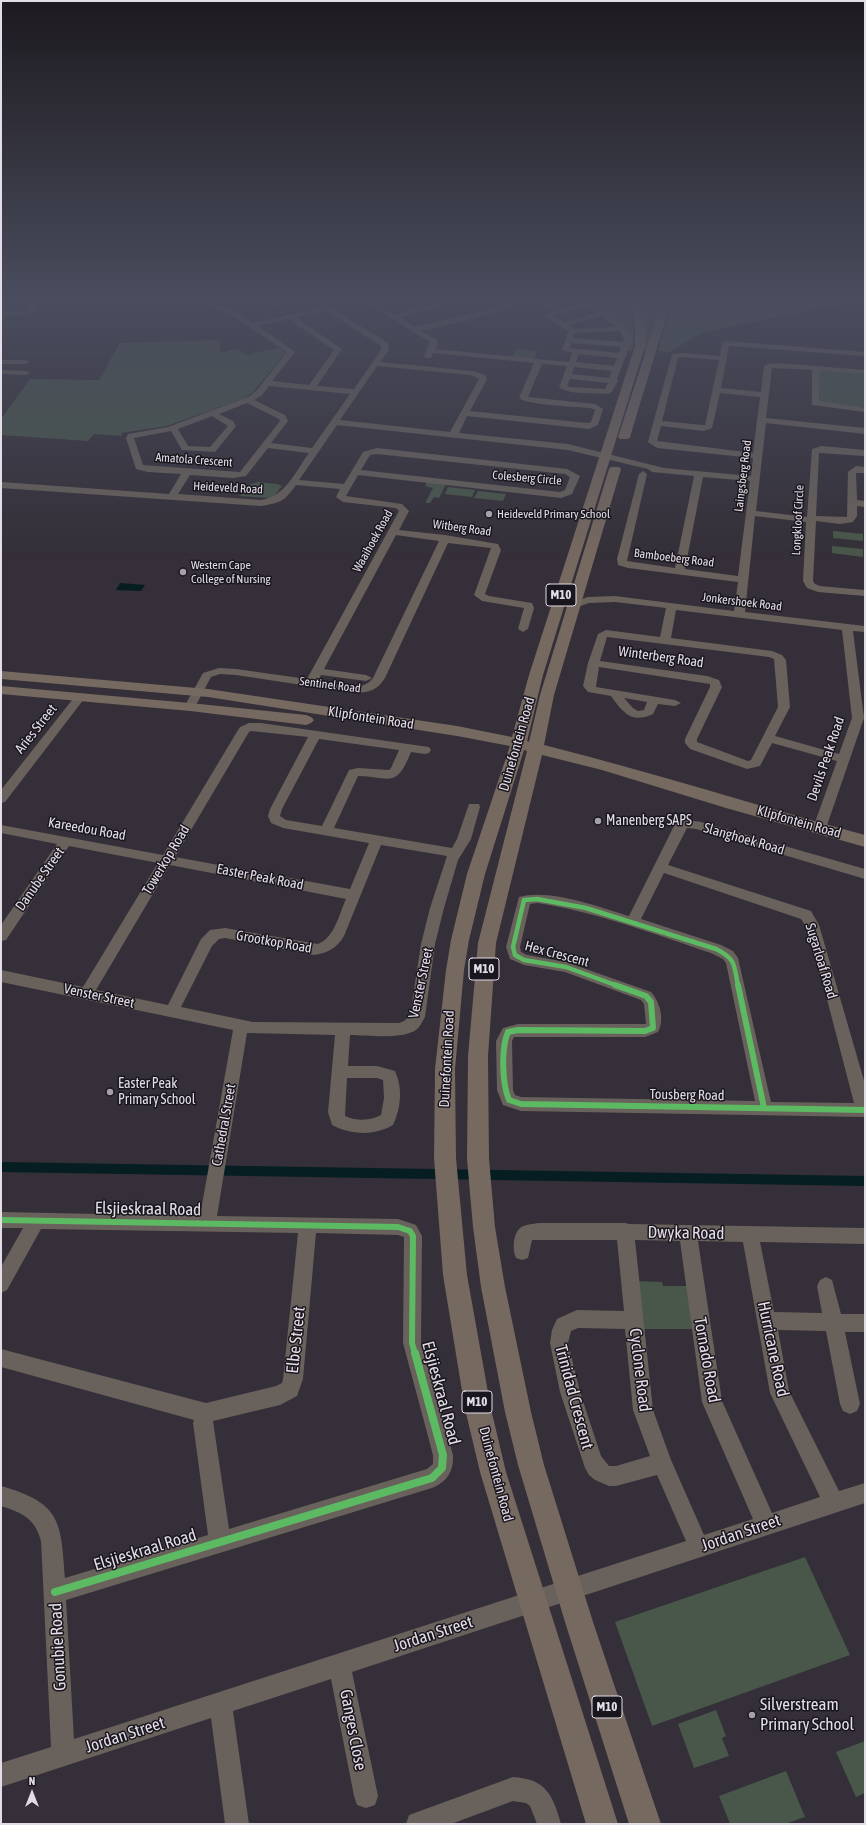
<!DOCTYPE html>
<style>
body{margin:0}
#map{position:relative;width:866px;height:1825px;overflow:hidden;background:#342f38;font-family:"Asap Condensed",sans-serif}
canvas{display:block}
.frame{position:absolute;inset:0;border:2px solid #e3dde8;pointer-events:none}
.north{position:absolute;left:12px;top:1773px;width:40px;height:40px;-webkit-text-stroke:3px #1a161d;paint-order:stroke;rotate:0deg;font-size:11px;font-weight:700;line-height:16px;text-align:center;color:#e3dde8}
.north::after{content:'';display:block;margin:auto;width:14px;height:18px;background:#e3dde8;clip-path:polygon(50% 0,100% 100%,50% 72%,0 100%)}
</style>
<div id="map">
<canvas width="866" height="1825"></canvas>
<div class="frame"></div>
<div class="north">N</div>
</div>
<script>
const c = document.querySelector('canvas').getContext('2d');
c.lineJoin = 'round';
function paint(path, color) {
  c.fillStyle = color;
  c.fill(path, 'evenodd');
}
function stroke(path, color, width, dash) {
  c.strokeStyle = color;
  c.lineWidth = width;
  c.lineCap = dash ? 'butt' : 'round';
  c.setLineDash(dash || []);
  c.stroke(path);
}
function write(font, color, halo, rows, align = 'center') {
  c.font = font + ' "Asap Condensed",sans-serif';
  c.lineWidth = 3;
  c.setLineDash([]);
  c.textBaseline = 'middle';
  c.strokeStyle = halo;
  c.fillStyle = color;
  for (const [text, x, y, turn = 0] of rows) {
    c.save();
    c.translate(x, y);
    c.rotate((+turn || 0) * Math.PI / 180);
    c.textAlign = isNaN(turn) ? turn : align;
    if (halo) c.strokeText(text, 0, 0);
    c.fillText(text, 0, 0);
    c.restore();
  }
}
paint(new Path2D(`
 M576 301H625C634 317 636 333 632 351L626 350 629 341 615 320Z
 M637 301H662L647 350 642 349Z
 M672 301H865V305L827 306 701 333 670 352 658 351Z
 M219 340 221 353 237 349 247 355 279 348 284 351 285 354 252 393 244 398 167 426 121 433 122 436 94 434 88 441 1 435V419L30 379 99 380 120 343Z
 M516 349 537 351 534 359 512 357Z
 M820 371 865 373V408L825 404 819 401Z
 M257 482 277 484 282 486 275 495 270 498 239 496 246 491 249 485Z
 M427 482 446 484 439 498 434 497 430 503H425L433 488 425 486Z
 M448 487 475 490 472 497 445 494Z
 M478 491 506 494 503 501 474 498Z
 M833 531 863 534V541L833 538Z
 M832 546 863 549V557L832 553Z
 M636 1281 662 1282 663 1286H688L695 1329H642Z
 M805 1557 850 1655 652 1726 615 1622Z
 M716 1710 726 1736 722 1738 729 1756 694 1768 678 1724Z
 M865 1741V1793L856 1797 836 1752Z
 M786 1771 805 1817 785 1824H730L719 1796Z`), '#485749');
paint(new Path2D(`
 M120 583 145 585 141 591 116 590Z`), '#061e22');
paint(new Path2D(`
 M1 1162 865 1176V1186L1 1172Z`), '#061e22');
paint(new Path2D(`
 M33 301H40L30 315 1 316V312L25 311Z
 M197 301C218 301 236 311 253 323L321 307 313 301H321L388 343 389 350 380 362 472 371 485 375 487 379 470 411 588 423 591 422 595 410 590 408C577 407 527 405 519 398L534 363 433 353 431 358H425L424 356 430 342 363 301H371L394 314 448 301H460L399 317 415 327 500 307 498 305 509 301H522L507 306 505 311 421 331 436 339 438 344 435 349 569 362 572 353 562 350 568 331 545 317V313L554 311 538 301H547L561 309 576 305 571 301C594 301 621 318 632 339L617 379 618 381C614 385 614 393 608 394 596 393 568 395 559 387L567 366 542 364 528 397 595 404 603 409 598 425 589 429 467 416 459 433 568 444 664 468 751 476 753 458 657 448 648 442 672 354 683 353 720 356 722 343 726 341 865 352V356L729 346 721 388 761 392 764 366 768 364 779 363 865 370V374L820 371 819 401 865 408V412L812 405V370L772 368 766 418 865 428V434L766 423 756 511 807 517 812 449 822 446 865 450V456L819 453 816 516 847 517 848 472 856 466 865 467V473H856L857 500 865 501V507L857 506V516L853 522 840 524 816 521 813 581 815 584 820 586 865 590V596L818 592 807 588 803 581 806 522 755 516 745 612 865 626V632L853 631 864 718 825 831 820 832 815 831 813 828 837 761 772 743 760 766 747 769 690 749 685 743V739L710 687V684L599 667 596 687 675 700 681 703 675 706 658 704 653 714C632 724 623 713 611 696L588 692 583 686 588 663 598 634 606 630 660 637 666 608 615 602 589 603 575 608 571 607 570 605 571 603 588 597 615 596 734 611 738 582 628 568 618 565 617 559 639 474 643 471 647 474 627 561 675 568 694 476 652 472 648 469 568 450 337 425 299 480 344 484 363 452 377 448 567 469 580 476 572 494 561 498 358 475 346 496 402 504 409 511 399 530 445 535 498 544 501 550 485 594 489 596 532 603 534 608 528 629 523 632 518 629 524 608 482 601 474 595 491 548 448 543 385 678C378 690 368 693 355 693L236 675 220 674 211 677 194 709H186L184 707 203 673 219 668 236 669 307 679 399 511 396 508 343 502 336 497 340 489 296 485C285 501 280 503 261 506L1 488V482L169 494 181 474 148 472 136 469 126 438 128 434 168 427 250 396 256 391 287 352 230 314ZM582 307 595 313 564 322 554 316ZM326 311 381 346V350L354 389 317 386 342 349 296 317ZM601 316 616 327 575 329 569 325ZM288 319 334 350 309 385 272 381 295 352 258 326ZM620 331 624 339 623 342 573 338 575 333ZM572 343 621 347 619 353 570 348ZM579 354 617 358 614 366 576 362ZM683 357 719 360 705 425H703L662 421 678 358ZM377 366 471 375 479 379 450 432 340 420ZM574 367 612 371 609 378 572 374ZM570 379 608 383 605 389 570 387 567 386ZM269 386 350 394 312 448 271 443 288 421 285 415 254 400 262 395ZM720 393 760 397 753 453 657 441 661 426 704 431 712 428ZM247 403 279 419 280 421 240 472 143 465 134 438 171 431 182 450 215 452 236 426 233 421 219 414ZM212 416 228 426 210 447 188 446 178 429ZM268 448 309 453C295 472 286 496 261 500L178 494 190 475 233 478 246 476ZM377 454 565 474 570 477 565 490 560 492 361 470 370 455ZM703 477 750 481 738 576 685 569ZM396 535 439 541 373 678C362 694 334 683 318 681L321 675 366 681 372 678 366 675 324 669ZM676 610 842 630 852 718 839 754 775 736 790 707 786 660 782 655 772 651 671 638ZM607 637 769 657 774 659 778 707 751 760 748 761 697 742V739L722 687 719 680 707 676 600 661ZM624 698 647 702 644 710 638 711 633 708Z
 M261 301H294L274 306Z
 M1 360H26L30 362 26 364H1Z
 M1 370 26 371 30 373 26 375 1 374Z
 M80 694 84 695 86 697 84 699 5 802 1 803V790L76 695Z
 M249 723H261L429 747 431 750 429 753 425 754 411 752C396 789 391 777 358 776L334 828 452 848 457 839 469 804H479L480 807 471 839 458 860 444 908 435 944 425 1017C422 1022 420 1027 416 1030 401 1040 367 1035 350 1035L348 1066H377L395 1071C403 1088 401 1108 393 1125 374 1136 351 1135 332 1125L328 1112 335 1035 247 1033 217 1216 398 1219 416 1225 422 1236 421 1343 453 1455C454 1471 447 1482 432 1488L66 1600 74 1739 686 1541 657 1475 616 1486H609L595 1480 589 1475 585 1468 560 1392 550 1343 552 1330 557 1319 570 1313 577 1310 624 1311 617 1240H532L528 1258 522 1260 516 1258C512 1250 513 1234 520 1228 525 1224 533 1224 539 1223H625L629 1224 865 1228V1244L760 1242 774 1312 822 1313 817 1286 820 1280 826 1277 832 1280 841 1314H865V1332H845L860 1404 857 1411 850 1414 843 1411 840 1404 826 1331 778 1330 789 1391 839 1491 865 1483V1503L352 1672 378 1796 375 1805 366 1808 357 1805 354 1796 331 1679 233 1711 249 1824H225L211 1718 1 1787V1763L51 1747 41 1541C35 1518 22 1513 1 1506V1486C61 1503 61 1521 65 1578L208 1535 193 1423 194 1420 1 1367V1349L206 1403 276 1386 282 1383 283 1379 298 1233 41 1229 7 1290 1 1293V1267L23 1228H1V1212L200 1216 233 1030 1 982V970L83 987 158 863 69 846 6 940 1 941V925L57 844 1 833V825L163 855 238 730 240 727ZM251 731 308 737 270 809 268 816 271 823 283 828 369 843 350 889 175 857 249 732ZM319 739 399 750 391 768 389 770 358 768 349 770 322 826 286 820 280 816 282 809ZM381 845 447 856 430 908 421 944 410 1016 404 1021 399 1023 253 1022 181 1007 212 946 219 939 225 938 314 955C328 953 337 948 344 936ZM170 865 346 899C339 914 335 937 318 944L225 928 210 930 201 939 168 1005 96 990ZM347 1078H377L383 1080 384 1098 381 1115C371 1121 355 1121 345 1116ZM316 1233 398 1235 404 1237 403 1343 433 1455V1464L427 1469 229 1529 213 1421 280 1405 297 1396 303 1379ZM635 1240 680 1241 702 1402 753 1519 704 1535 671 1460 653 1410ZM698 1241 743 1242 770 1393 820 1497 772 1513 722 1401ZM578 1328 625 1329 633 1410 650 1456 616 1466H609L601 1456 580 1392 568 1343 571 1331Z
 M686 820 701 822 865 869V879L696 829 687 828 668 865 811 911 819 925 865 1084V1117L521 1111 503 1105 497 1090 496 1041 503 1028 518 1024H646L644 1004 641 1000 565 972 524 965 510 959 506 947 519 897C548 888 600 907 629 916L674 826 676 823ZM664 873 801 919 805 925 823 984 854 1103 771 1102 738 958 733 951 721 945 641 919ZM537 903C597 912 654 934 711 953L723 959 726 963 755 1101 521 1097 515 1095 513 1090 512 1041 514 1037H645L658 1032C665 1020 660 1002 651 992L566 962 527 955 521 952 520 947 530 904Z
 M513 1777C546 1779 553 1795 561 1824H537L530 1806 526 1803 513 1801 451 1824H406L409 1815Z`), '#69615b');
paint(new Path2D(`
 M630 301H639L645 327V346L543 675 527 741 529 742 540 695 609 469 611 467H619L621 469 554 695 544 745C652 772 758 806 865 835V847L726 808 602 770 542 755 496 943 488 1056 489 1159 495 1227 505 1287 531 1412 544 1465 593 1622 661 1824H629L565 1622 518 1465 505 1412 481 1287 473 1227 467 1159 468 1056 478 943 527 751 524 750 485 874 469 940 464 970 455 1069 456 1158 467 1275 491 1409 506 1472 618 1824H586L480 1472 465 1409 443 1275 434 1158 435 1069 446 970 451 940 467 874 510 746 457 736 208 697 1 679V671L208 689 457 726 512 737 529 675 635 346V327Z
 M662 301H671L630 437 628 439H620L618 437Z
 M1 686 190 703 306 715 311 717 314 720 311 723 306 725 190 711 1 694Z`), '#766960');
paint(new Path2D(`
 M624 301H634L642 313 641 315H633Z`), '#73655d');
stroke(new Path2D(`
 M618 986 566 967 524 960 515 955 513 947 524 900 537 899 586 908 716 949C736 959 734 965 738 986`), '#5cba63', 4.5);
stroke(new Path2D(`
 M615 985 646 996 651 1002 653 1028 645 1031 518 1030 508 1032C501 1048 502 1084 509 1100L521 1104 865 1110
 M738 985 764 1108
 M1 1220 398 1227 410 1231 413 1236 412 1343 415 1354`), '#5cba63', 6);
stroke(new Path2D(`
 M55 1592 432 1478 442 1468 443 1455 415 1353`), '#5cba63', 8);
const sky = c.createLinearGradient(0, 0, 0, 557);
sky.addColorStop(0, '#1d1a1f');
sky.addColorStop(0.54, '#4a4d5e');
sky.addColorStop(1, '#4a4d5e00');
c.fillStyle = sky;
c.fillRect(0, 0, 866, 557);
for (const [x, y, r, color] of [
 [489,514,4,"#a6a0aa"],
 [183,572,4,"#a6a0aa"],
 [598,821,4,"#a6a0aa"],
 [110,1092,4,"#a6a0aa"],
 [752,1715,4,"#a6a0aa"]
]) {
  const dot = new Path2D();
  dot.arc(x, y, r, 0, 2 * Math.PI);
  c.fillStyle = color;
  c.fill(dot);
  stroke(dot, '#1a161d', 1.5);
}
write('12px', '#e3dde8', '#1a161d', [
 ["Amatola Crescent",194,460,4],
 ["Laingsberg Road",743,476,-83],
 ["Colesberg Circle",527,478,5],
 ["Heideveld Road",228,488,3],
 ["Longkloof Circle",798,520,-87],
 ["Witberg Road",462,528,8],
 ["Waaihoek Road",373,541,-61],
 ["Bamboeberg Road",674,558,7],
 ["Jonkershoek Road",742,602,7],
 ["Sentinel Road",330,685,7]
]);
write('12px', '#e3dde8', '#1a161d', [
 ["Heideveld Primary School",497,514],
 ["Western Cape",191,565],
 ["College of Nursing",191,579]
], 'left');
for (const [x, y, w] of [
 [561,595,30],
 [484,969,30],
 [477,1402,30],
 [607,1707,30]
]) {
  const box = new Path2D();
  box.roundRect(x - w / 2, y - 11, w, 22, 3);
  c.fillStyle = '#1a161d';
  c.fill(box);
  stroke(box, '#e3dde8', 1);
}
write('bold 13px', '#e3dde8', null, [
 ["M10",561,595],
 ["M10",484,969],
 ["M10",477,1402],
 ["M10",607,1707]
]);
write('14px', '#e3dde8', '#1a161d', [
 ["Winterberg Road",661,657,8],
 ["Klipfontein Road",371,718,9],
 ["Aries Street",36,729,-52],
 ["Duinefontein Road",517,744,-74],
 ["Devils Peak Road",826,759,-71],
 ["Klipfontein Road",799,822,16],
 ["Kareedou Road",87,829,10],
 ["Slanghoek Road",744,839,16],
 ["Towerkop Road",166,860,-59],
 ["Easter Peak Road",260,877,11],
 ["Danube Street",40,879,-55],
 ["Grootkop Road",274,942,10],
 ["Hex Crescent",557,954,15],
 ["Sugarloaf Road",821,961,73],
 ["Venster Street",421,983,-78],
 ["Venster Street",99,996,12],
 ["Duinefontein Road",447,1059,-87],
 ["Tousberg Road",687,1095,1],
 ["Cathedral Street",224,1125,-80],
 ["Duinefontein Road",496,1474,75]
]);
write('14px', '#e3dde8', '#1a161d', [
 ["Manenberg SAPS",606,821],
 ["Easter Peak",118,1084],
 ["Primary School",118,1100]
], 'left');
write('17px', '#e3dde8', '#1a161d', [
 ["Elsjieskraal Road",148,1209,1],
 ["Dwyka Road",686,1233,1],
 ["Elbe Street",296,1340,-84],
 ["Hurricane Road",773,1349,78],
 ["Tornado Road",707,1360,80],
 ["Cyclone Road",640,1370,83],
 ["Elsjieskraal Road",441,1393,75],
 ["Trinidad Crescent",574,1397,75],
 ["Jordan Street",741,1533,-19],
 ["Elsjieskraal Road",145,1550,-17],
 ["Jordan Street",433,1634,-18],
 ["Gonubie Road",58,1647,-93],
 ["Ganges Close",353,1730,79],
 ["Jordan Street",125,1735,-18]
]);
write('17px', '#e3dde8', '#1a161d', [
 ["Silverstream",760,1705],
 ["Primary School",760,1725]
], 'left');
</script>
